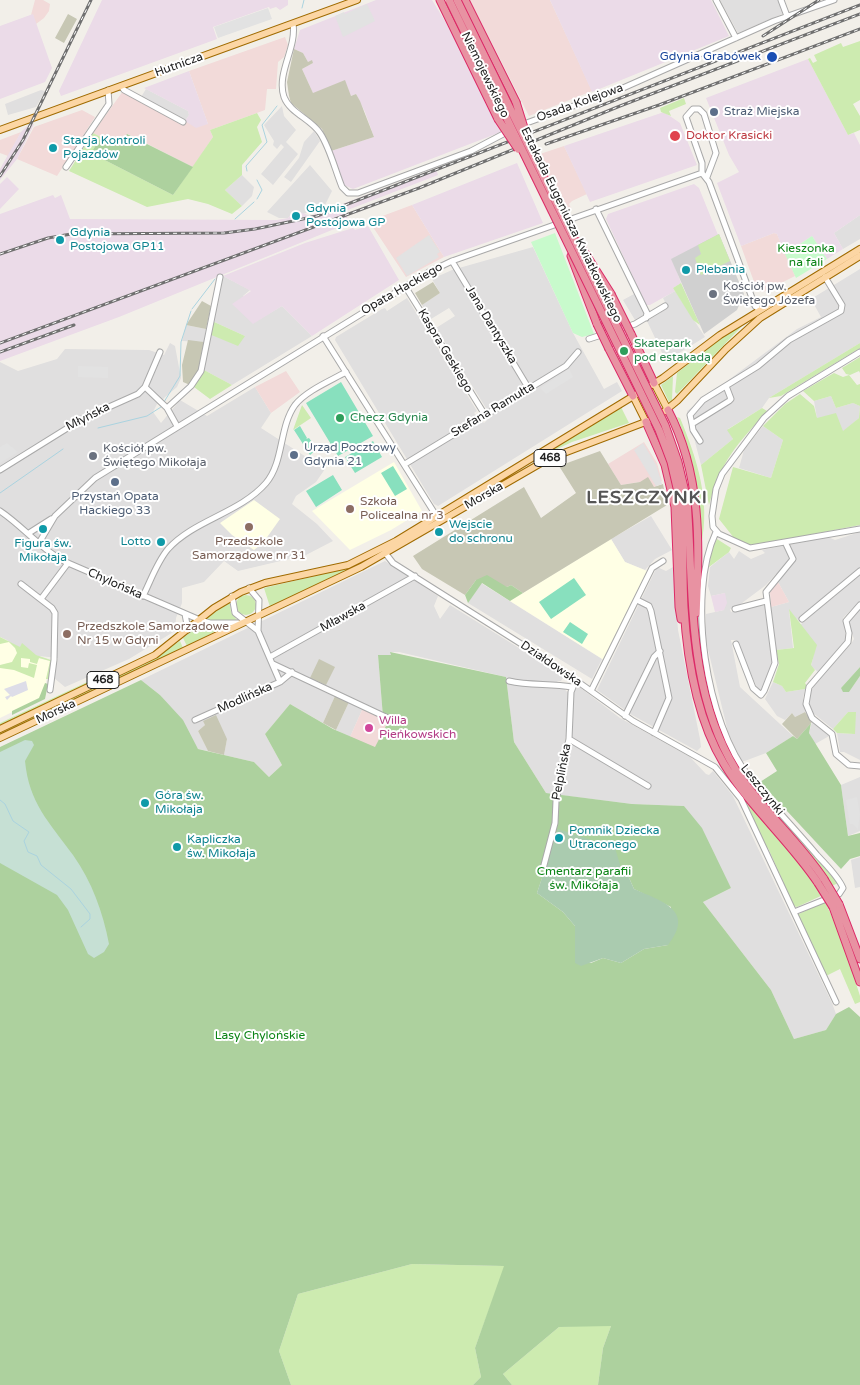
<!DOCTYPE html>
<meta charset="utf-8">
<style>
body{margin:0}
canvas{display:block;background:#f2efe9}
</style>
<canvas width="860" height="1385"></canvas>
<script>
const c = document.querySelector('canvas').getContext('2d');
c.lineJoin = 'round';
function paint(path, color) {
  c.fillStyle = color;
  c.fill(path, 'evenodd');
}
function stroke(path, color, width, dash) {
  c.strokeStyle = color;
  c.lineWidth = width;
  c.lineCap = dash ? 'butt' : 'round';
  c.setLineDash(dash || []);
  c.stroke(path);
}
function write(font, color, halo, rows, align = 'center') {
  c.font = font + ' "Varela Round",sans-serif';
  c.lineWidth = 4;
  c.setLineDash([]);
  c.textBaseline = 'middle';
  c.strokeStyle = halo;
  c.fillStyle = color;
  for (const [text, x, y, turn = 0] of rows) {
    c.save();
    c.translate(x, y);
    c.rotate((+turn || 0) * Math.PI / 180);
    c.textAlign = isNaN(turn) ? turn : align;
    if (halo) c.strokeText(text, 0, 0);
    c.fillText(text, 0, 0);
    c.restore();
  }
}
paint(new Path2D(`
 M720 0H778L783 10 782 14 738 33Z
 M146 89 188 111 189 115 185 121 141 97Z
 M41 90 45 91 36 107 8 115 5 104Z
 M282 106 284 116 296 130 286 142 298 154 273 185 261 174 284 147 281 144 277 149 273 145 274 141 264 125Z
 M314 131 320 141 291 182 284 177 299 158 304 142Z
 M310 165 332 191 324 207 303 214 295 210 288 218H279L267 212Z
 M242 175 254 187 252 196 242 206 225 190Z
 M860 215V239L843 249 834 233Z
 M533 247 573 333 604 389 617 382 622 391 438 506 434 504 335 340 336 337 382 309 385 308 387 311 407 298 477 411 474 413 484 423 491 416 436 328 455 316 449 308 431 319 422 305 440 293 432 279 452 270Z
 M860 269V343L769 398 762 408 728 429 733 439 701 465 687 411 797 329 821 317 811 299Z
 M223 276 250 290 243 296 253 323 282 306 312 336 232 385 204 370 209 334 245 336 212 321Z
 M675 291 705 337 666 361 647 321 668 308 663 298Z
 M634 294 645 314 635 320 623 300Z
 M186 325 206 329 204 342 182 341Z
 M170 343 175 346 181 378 177 387 164 398 160 404H157L153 412 161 423 180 400 207 416 255 387 271 413 261 428 325 469 316 482 296 496 292 504 317 524 333 541 306 555 238 571 224 561 204 582 182 588V603L176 618 175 631 129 659 65 687 54 678 58 658 20 654 7 640 0 637V362L18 371 57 359 65 349 149 350 164 355Z
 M831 396 836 408 853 403 860 406 859 418 843 432 817 418 814 401Z
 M763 426 783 440 771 478 739 468 744 450Z
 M651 516 672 550 655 559 645 570 625 562 611 539Z
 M860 532V568L797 620 789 610 793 648 776 650 771 607 789 602 778 582 780 579 776 574 766 585 738 606 730 609 731 612 765 605 773 665 761 692H759L736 640H731L740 687 793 736 766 753 742 762 728 732 705 637 706 614 724 610 725 593 711 596 708 586 710 567 729 552 734 559 739 551 751 559 765 553 762 550 828 537 835 540Z
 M385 561 438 596 434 606 440 619 450 605 564 676 561 681H557L569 694 566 736 553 794 546 793 514 742 506 677 399 652H391L392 655H378L383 717 363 708 350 737 336 730 349 702 335 696 323 723 290 704 265 734 282 765 269 777 254 762 224 755 227 739 205 725 198 731 208 751 198 749 160 695 141 680Z
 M657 567 666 571 673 567 678 630 700 739 701 747 697 751 632 715 597 690Z
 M860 575V601L843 618 846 640 818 672 811 666 816 645 800 625Z
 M481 583 602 659 592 679 468 603Z
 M860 608V667L841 688 849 692 860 676V760L844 752H840L837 733 854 734 848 712 833 729 813 713 809 705V695L816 682 851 644 854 639 848 622Z
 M773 682 782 686 786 692 805 689 803 698 805 712 795 717 792 713 785 720 777 716 765 699Z
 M578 686 620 718 690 757 706 774 709 775 713 771 733 796 832 1003 836 1014 826 1030 794 1039 771 990 703 902 731 888 684 806 632 804 560 795 571 744 574 692Z
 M812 722 816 724 831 735 815 744 809 733Z
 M860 777V831L848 836 841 785Z
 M860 857V887L855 888 851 860Z`), '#e0dfdf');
paint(new Path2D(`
 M35 0H43L50 4 49 11 44 18 36 24 33 15H31Z
 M470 0H550L592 91 529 116Z
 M285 37 288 45 284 57 278 62 276 89H267L265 110 210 130 213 137 193 167 128 134 119 146 93 133 123 91 185 121 208 124 189 71Z
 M82 110 95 117 57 176 17 159 34 127Z
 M21 132 8 156 0 153V140Z
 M564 146 587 194 572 201 569 204 571 208 567 210 565 206 548 214 522 160Z
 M412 205 444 257 406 277 369 221Z
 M774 233 777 234 795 276 763 292 757 290 741 246Z
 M286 371 300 392 271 413 255 387Z
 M644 442 657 463 662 481 655 487 639 482 621 485 608 464Z
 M778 582 789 602 771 607 770 592Z
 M363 708 389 720 375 748 350 737Z`), '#f2dad9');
paint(new Path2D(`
 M102 0H288V5L280 10 276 7 270 9 269 7 213 27 217 39 61 96 59 91Z
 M376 0H432L448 26 501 132 353 189 344 185 331 151 374 137 365 112 356 94 351 96 313 93 302 69 313 63 308 62 303 53 294 49 300 30Z
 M550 0H711L729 36 592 92Z
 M33 14 52 68 45 82 0 99V26Z
 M808 59 848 135 854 133 860 145V215L834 233 843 249 827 259 812 236 785 254 777 234 774 233 741 246 717 183 739 172 729 155 706 98Z
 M189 71 208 124 196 128 185 121 189 115 188 111 144 88Z
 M664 112 680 123 697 165 590 202 564 146Z
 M34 124 17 159 0 180V169L21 132 26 127Z
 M517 163 543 223 444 257 412 205Z
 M436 169 438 175 345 211 349 223 119 317 0 361V214L53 195 55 198 61 195 70 219 277 220 288 218 295 210 310 216Z
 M7 177 19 189 0 209V184Z
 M694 184 699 188 718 235 672 259 681 283 673 288 675 291 650 305H646L606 219 608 214Z
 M368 226 399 280 312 336 282 306 253 324 232 304 251 291 223 276 305 243 353 228 355 230Z
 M725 593 727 603 724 610 715 612 711 596Z`), '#ebdbe8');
paint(new Path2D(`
 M394 462 422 511 391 530 350 550 312 511Z
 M254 500 280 519 263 543 254 550 232 535 220 523Z
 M611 539 625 562 647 571 604 660 510 601Z
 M0 637 20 648V654L50 661 43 697 0 718Z`), '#ffffe5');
paint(new Path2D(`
 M719 234 744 294 737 310 704 334 671 259Z`), '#d0d0d0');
paint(new Path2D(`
 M68 14 77 19 64 43 55 38Z
 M294 49 303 53 308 62 312 60 313 63 302 69 313 93 345 80 351 96 356 94 360 101 374 137 331 151 322 129 291 103 289 96 287 82Z
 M433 282 440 293 422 305 415 293Z
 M202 301 211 306 206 329 186 325Z
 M188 340 204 342 200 370 190 385 183 382 182 365Z
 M600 451 621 485 640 482 648 477 654 487 663 484 667 505 523 593 511 585 507 587 476 580 465 595 422 569 413 556 524 487 541 518 576 493 559 466Z
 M319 659 335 667 326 685 310 678Z
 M335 696 349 702 336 730 323 723Z
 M805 712 812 722 797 739 782 724 792 713 795 717Z
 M216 715 227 739 224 755 208 751 198 731 205 725 203 721Z`), '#c7c7b4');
paint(new Path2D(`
 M860 41V100L853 104 860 116V130L848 135 808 59 810 58 813 63 817 61 814 55 841 43 843 47Z
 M684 98 686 104 669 111 671 116 661 112 660 108Z
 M257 113 261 120 257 127 262 142 242 165V175L225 190 242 206 232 214 208 204 188 199 147 207 69 171 93 133 101 137 91 153 173 195 213 137 210 130Z
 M719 234 730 261 701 275 695 258 701 254 698 245Z
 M681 283 700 325 693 320 673 288Z
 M212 321 245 336 238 346 209 334Z
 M743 325 677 394 675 392 677 373 723 337Z
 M860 343V348L781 396 769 398Z
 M860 357V373L859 371 850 375 846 374 842 368Z
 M204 370 232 385 210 399 194 387Z
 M834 373 843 377 849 375 857 385 860 384V525L757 545 738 543 719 519 733 467 771 478 783 440 763 426 785 404 800 394 814 406 817 418 836 413 843 431 859 418 860 406 853 403 836 408 831 396 814 401 803 391Z
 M673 376 672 400 669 402 661 385Z
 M302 405 311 418 293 430Z
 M621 407 629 423 572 442 542 456Z
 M762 408 767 411C737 445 721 460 709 505L701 465 733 439 727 430Z
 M677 417 680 418C697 458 711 502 701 545 701 499 695 460 677 417Z
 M717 539 731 548 729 552 709 567 712 549Z
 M366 560V562L270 607 264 588 349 568Z
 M236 605a10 10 0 1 1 20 0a10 10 0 1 1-20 0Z
 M230 602 231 612 237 620H204Z
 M789 609 817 645 811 665 815 670 805 683 807 686 805 689 786 692 782 686 773 682 779 664 776 650 794 648Z
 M199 625 224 627 187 646 183 638Z
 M0 637 20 647 22 643 36 655 51 660 49 679H46L50 661 39 658 37 664 30 662V659L21 658V667L28 668 29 663 37 665 34 678 14 670 0 668V665L12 662 17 653 15 648 9 642 0 644Z
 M180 641 183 648 0 735V732L148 662Z
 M102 675V677L0 725V723Z
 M848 712H856L855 734 837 733 833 729Z
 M728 747 755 787 838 883 832 886C802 837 753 800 728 747Z
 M745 799 806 870 823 895 797 907 794 906 768 848 765 847 744 800Z
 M825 901 843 942 860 996V1002L855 1004 840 969 826 976 797 915Z
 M412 1264 505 1266 475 1348 481 1377 473 1385H291L279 1351 298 1294Z
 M588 1325 611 1326 603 1348 598 1385H512L503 1374 559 1327Z`), '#cdebb0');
paint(new Path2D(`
 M127 134 193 167 173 195 91 153 101 137 119 146Z
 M487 575 507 587 511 585 523 593 510 601 482 583 468 603 465 595 476 580Z
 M390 652 506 677 514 742 546 793 632 804 684 806 702 828 731 888 703 902 771 990 794 1039 826 1030 836 1014 849 1007 860 1017V1385H598L603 1348 611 1326 559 1327 503 1374 512 1385H473L481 1377 475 1348 504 1266 412 1264 298 1294 279 1351 291 1385H0V747L141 680 160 695 183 720 198 749 254 762 269 777 282 765 265 734 290 704 333 729 375 747 389 720 383 717 378 655H391ZM548 860 626 871 634 889 671 907 668 945 644 949 621 963 603 958 591 963H575V926L563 912 537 893Z
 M860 667V676L849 692H843L841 688Z
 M45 683 48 684 45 699 12 715V711L39 698Z
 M811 723 809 733 841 785 848 836 860 833V856L850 859 841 869 760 782 777 771 766 753 793 736 797 739Z`), '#add19e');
paint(new Path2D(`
 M25 740 32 741 34 745 25 761C29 803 49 822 73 855 92 882 103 912 109 944L104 952 94 958 88 954 68 910 57 895 0 863V752Z`), '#c6e0d4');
paint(new Path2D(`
 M558 829 615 848 621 868 626 871 634 889C661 901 696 910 668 945L644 949 621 963 603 958 581 966 575 963V926L563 912 537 893Z`), '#aacbaf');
paint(new Path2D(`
 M555 233 594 334 582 337 573 333 531 242Z
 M812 236 827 259 796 278 785 254Z`), '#c8facc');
paint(new Path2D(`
 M341 382 373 436 338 456 306 403Z
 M300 426 307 438 306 439 309 438 317 449 310 455 294 430Z
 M373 441 382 457 355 473 345 457Z
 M393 466 407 489 395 496 381 473Z
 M333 475 342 490 316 507 306 491Z
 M574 578 586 595 551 619 539 602Z
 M570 622 588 634 582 644 563 632Z`), '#88e0be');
paint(new Path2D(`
 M367 4 375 21 343 37 335 16 344 12 345 14Z
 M268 8 272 19 218 38 214 27Z
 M429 235 440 252 437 254 439 257 407 276 396 258Z
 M78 366 108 367V378L78 377Z
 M569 369 573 377 546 394 540 388Z
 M7 443 18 452 0 463V447Z
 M643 443 656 465 662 484 656 486 634 450Z
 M857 797 860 815 858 830 853 824H850L846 800Z`), '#e2e2e2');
paint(new Path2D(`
 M26 681 28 690 12 697 11 696 7 700 5 697 10 695 4 689Z`), '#dddde8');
stroke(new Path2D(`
 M302 8 304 0
 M247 171 246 166 267 142 262 125 277 106
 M257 180 262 190 257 199
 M235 219 254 202
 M192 309 215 279
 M164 402 180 376 181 342 191 311
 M98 428 147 416 161 407
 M0 493 63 449
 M0 800 5 804 13 821 29 832 24 841 28 852 37 856 41 865 71 889 90 914V919L81 927`), '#aad3df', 1);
const minor = new Path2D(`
 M716 0 736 38
 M781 0 787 16
 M293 24C297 48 276 73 284 97 290 113 311 119 320 133 330 148 335 170 342 187L348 193H358L471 151 509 131
 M121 86 124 90 183 122
 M521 125 623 88 774 21 834 0
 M66 167 109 104 108 90
 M707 177 716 153 704 114 699 109H693L686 117 702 163V173L709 182 755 306 760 310
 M596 209 647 313 646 318
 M452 261 529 389
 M405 286 485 415
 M323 336 437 517
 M589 339 635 324 665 306
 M860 352 788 396 764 418 722 474 716 489 712 516 713 527 719 534 750 548 860 529
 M726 386 731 399 729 401 692 424 690 415 703 400 758 366 789 340 841 311 842 305 825 277
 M145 387 167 408 177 426
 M167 408 191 386 201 371 220 277
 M692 424 693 430 700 441
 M405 464 566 366 578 352
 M0 470 82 419 138 394 145 387 160 352
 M0 511C24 527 42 551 68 563L200 620 210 623H242
 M716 532C686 596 706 723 750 778 771 804 795 829 817 855 826 865 838 876 843 888L839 894 794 912
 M29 533 51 519
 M39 543 55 516 95 478 429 272 452 261 702 173
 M386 554 393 563 553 664 633 721 715 767 741 799 836 1002
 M21 584 52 608 55 613 54 660 50 690
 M249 588 259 600 258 631 280 682
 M143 596C151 580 157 562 168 549 194 520 240 513 266 483 284 462 279 427 295 405 306 391 330 381 346 372
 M232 596 235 613 258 631
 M41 599 68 563
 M637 600 649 606 651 611 669 698 654 733
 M860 605 846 621 849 633 848 642 809 687 806 704 812 718 832 734 836 754 849 765 860 766
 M735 609 766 601
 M185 614 188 630
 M802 619 860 571
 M736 644 753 688 761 695 764 691 775 663 766 592 793 559 786 544
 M270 657 415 576
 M273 664 390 719
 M509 681C530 686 551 683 572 687
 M591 691 652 568 663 561
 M625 716 654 657 660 651
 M195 720 280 682 292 672
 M569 739 648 786
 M544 865 555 823 556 801 569 739 571 692 576 680`);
const major = new Path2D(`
 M0 130 357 0
 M654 383 668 410
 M633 396 646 422
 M0 729 155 655 214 608 241 592 265 583 348 565 396 541 663 378 720 335 860 249
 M0 738 361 567 548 459 656 418 677 401 726 349 760 318 860 256`);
const highway = new Path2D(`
 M440 0 498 119
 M465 0 516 102
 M578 242 611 294
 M571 256 597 324
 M631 334 654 383
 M609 349 633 396
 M668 410C701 473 700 543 696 613
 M646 422 665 465 675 507 679 607 681 619
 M687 500C694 591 686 689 736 770 761 809 798 840 824 879
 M680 501C684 536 682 571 684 607 687 659 697 719 724 764 750 807 790 841 818 883
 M839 904 860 959
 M833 907 860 982`);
stroke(minor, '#a9a9a9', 7);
stroke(major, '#a06b00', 8);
stroke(highway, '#dc2a67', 9);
stroke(minor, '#fff', 5);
stroke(major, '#fcd6a4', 6);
stroke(highway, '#e892a2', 7);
const rail = new Path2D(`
 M763 36 819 0
 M546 144 659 105 860 29
 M0 176 23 140 91 0
 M0 254 48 238 71 234 224 233 255 229 317 216 860 5
 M0 343 419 188 620 106 860 14
 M0 352 74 325`);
stroke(rail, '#707070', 3);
stroke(rail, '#fff', 1, [4]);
const highwayBridge = new Path2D(`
 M449 0 659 430 671 462 680 501
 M457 0 665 425 678 462 687 500
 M516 102 526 134
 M498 119 518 149
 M611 294 631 334
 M597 324 609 349
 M824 879 839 904
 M818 883 833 907`);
stroke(highwayBridge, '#dc2a67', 9, []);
stroke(highwayBridge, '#e892a2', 7);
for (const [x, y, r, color] of [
 [772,57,6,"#1a4fb4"],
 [714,112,5,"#5c6f8a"],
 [675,136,6,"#e0444e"],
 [53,148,5,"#0f9aa8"],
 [296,216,5,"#0f9aa8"],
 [60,240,5,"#0f9aa8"],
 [686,270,5,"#0f9aa8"],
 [713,294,5,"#6b7280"],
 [624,351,5,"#2e9e5b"],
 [340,418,5,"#2e9e5b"],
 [294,455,5,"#5c6f8a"],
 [93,456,5,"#6b7280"],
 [115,482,5,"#5c6f8a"],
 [350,509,5,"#8d6e63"],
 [249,527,5,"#8d6e63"],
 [43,529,5,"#0f9aa8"],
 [439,532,5,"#0f9aa8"],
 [161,542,5,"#0f9aa8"],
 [67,634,5,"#8d6e63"],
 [369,728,5,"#d1479c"],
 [145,803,5,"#0f9aa8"],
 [559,838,5,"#0f9aa8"],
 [177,847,5,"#0f9aa8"]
]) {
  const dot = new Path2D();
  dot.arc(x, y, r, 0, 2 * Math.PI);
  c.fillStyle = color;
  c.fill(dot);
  stroke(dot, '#fff', 2);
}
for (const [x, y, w] of [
 [550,458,32],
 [103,680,32]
]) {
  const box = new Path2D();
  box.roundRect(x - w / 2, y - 8.5, w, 17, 4);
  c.fillStyle = '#fff';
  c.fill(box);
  stroke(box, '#222', 1);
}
write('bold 11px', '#222', null, [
 ["468",550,458],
 ["468",103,680]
]);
write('12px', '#164399', '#fff', [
 ["Gdynia Grabówek",761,57]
], 'right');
write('12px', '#222', '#fff', [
 ["Hutnicza",179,65,-20],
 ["Niemojewskiego",485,75,64],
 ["Osada Kolejowa",580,103,-20],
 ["Estakada Eugeniusza Kwiatkowskiego",571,225,64],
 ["Opata Hackiego",402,289,-30],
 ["Jana Dantyszka",491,325,59],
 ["Kaspra Geskiego",445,351,59],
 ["Stefana Ramułta",493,410,-31],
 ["Młyńska",88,417,-27],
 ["Morska",484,496,-30],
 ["Chylońska",115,584,24],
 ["Mławska",343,617,-29],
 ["Działdowska",551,664,34],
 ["Modlińska",245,698,-24],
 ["Morska",56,712,-25],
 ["Pelplińska",562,772,-79],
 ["Leszczynki",762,790,51]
]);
write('12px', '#4e5e75', '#fff', [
 ["Straż Miejska",724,112],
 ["Urząd Pocztowy",304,448],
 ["Gdynia 21",304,462],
 ["Przystań Opata",115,497,"center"],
 ["Hackiego 33",115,511,"center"]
], 'left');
write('12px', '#be3a42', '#fff', [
 ["Doktor Krasicki",686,136]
], 'left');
write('12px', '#0d838f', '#fff', [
 ["Stacja Kontroli",63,141],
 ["Pojazdów",63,155],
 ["Gdynia",306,209],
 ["Postojowa GP",306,223],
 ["Gdynia",70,233],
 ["Postojowa GP11",70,247],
 ["Plebania",696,270],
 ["Wejscie",449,525],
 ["do schronu",449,539],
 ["Lotto",151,542,"right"],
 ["Figura św.",43,544,"center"],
 ["Mikołaja",43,558,"center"],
 ["Góra św.",155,796],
 ["Mikołaja",155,810],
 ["Pomnik Dziecka",569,831],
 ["Utraconego",569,845],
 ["Kapliczka",187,840],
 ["św. Mikołaja",187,854]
], 'left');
write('12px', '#0c8416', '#fff', [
 ["Kieszonka",806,249],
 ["na fali",806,263],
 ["Cmentarz parafii",584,872],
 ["św. Mikołaja",584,886],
 ["Lasy Chylońskie",260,1036]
]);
write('12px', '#5b616d', '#fff', [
 ["Kościół pw.",723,287],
 ["Świętego Józefa",723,301],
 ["Kościół pw.",103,449],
 ["Świętego Mikołaja",103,463]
], 'left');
write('12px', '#27864d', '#fff', [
 ["Skatepark",634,344],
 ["pod estakadą",634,358],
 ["Checz Gdynia",350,418]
], 'left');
write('12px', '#785e54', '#fff', [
 ["Szkoła",360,502],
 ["Policealna nr 3",360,516],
 ["Przedszkole",249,542,"center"],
 ["Samorządowe nr 31",249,556,"center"],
 ["Przedszkole Samorządowe",77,627],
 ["Nr 15 w Gdyni",77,641]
], 'left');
write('12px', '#b23c85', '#fff', [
 ["Willa",379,721],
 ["Pieńkowskich",379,735]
], 'left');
c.letterSpacing = '1px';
write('bold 18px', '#555', '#fff', [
 ["LESZCZYNKI",647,498]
]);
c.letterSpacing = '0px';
</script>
